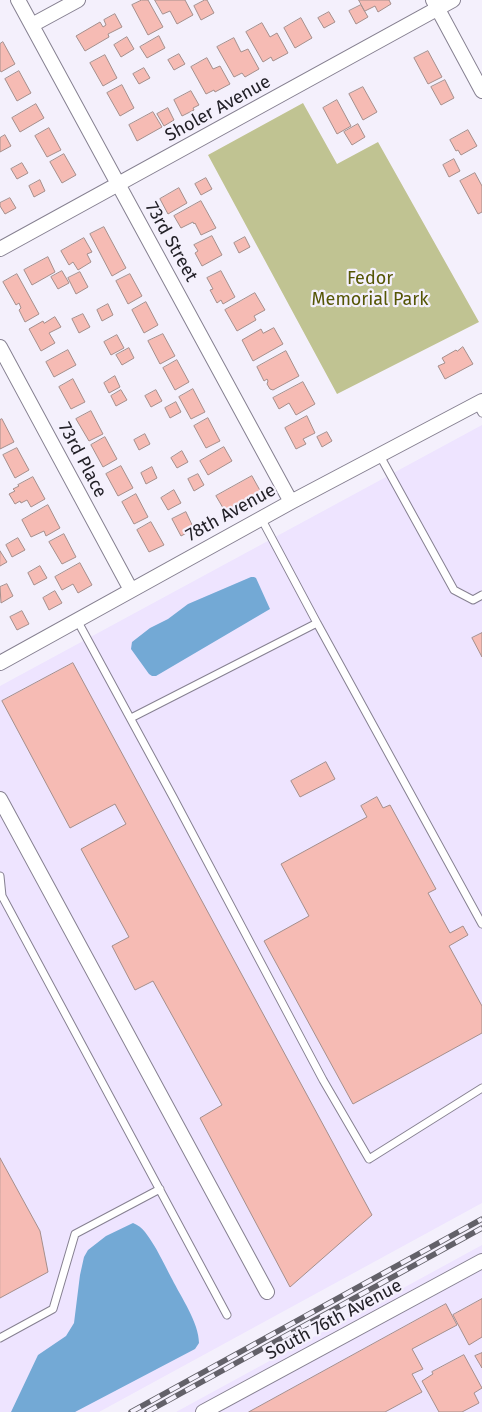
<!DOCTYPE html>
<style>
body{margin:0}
canvas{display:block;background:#f4f0fc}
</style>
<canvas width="482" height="1412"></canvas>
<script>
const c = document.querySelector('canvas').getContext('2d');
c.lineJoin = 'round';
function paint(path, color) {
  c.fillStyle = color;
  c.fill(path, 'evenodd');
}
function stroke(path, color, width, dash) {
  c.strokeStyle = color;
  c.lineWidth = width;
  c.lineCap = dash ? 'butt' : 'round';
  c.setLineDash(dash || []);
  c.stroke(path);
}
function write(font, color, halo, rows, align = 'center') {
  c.font = font + ' "Fira Sans",sans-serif';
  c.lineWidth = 4.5;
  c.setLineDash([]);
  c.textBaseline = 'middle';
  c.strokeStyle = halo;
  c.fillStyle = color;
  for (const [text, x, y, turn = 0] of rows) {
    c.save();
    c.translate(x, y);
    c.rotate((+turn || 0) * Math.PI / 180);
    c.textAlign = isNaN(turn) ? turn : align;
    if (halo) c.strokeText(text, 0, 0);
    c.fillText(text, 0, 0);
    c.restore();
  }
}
paint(new Path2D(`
 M482 425V1203L99 1412H0V686Z
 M482 1245V1412H176Z`), '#eee4ff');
paint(new Path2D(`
 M303 103 337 164 378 142 479 322 337 394 208 155Z`), '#c0c392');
paint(new Path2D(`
 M251 577H254L256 578 270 609 156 676H152L149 674 131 649 132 642 150 628 168 619 188 604Z
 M133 1223C138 1225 142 1228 145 1232 156 1246 164 1264 172 1279 181 1297 199 1323 199 1343L195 1349 75 1412H11L38 1355 66 1336 74 1323 80 1275 84 1257 88 1250 106 1236Z`), '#73a9d5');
const building = new Path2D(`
 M142 0H148L163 27 148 35 132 5Z
 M155 0H185L193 15 177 24 170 11 163 14Z
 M205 0H207L214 13 201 20 194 6Z
 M359 0H389L391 4 378 12 375 6 365 11Z
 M361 5 368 17 356 24 349 11Z
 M329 12 335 22 324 28 318 18Z
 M115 14 122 27 108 34 109 37 85 51 76 36 100 22 103 27 106 25 104 20Z
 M301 18 312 38 295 48 284 28Z
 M262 23 270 37 277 33 288 53 273 61 271 57 263 62 246 32Z
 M159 36 165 48 147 58 140 47Z
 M127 37 134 49 121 57 114 45Z
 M234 38 241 52 248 49 259 69 245 77 242 73 234 77 217 47Z
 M3 42 15 64 1 72 0 70V44Z
 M428 51 442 77 428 84 414 58Z
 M179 54 185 64 174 70 168 60Z
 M105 55 117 78 103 86 90 63Z
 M207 58 213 69 220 66 230 84 215 92 214 90 206 94 191 67Z
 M144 68 150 78 139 84 133 74Z
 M19 71 31 93 17 101 5 79Z
 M445 80 454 98 441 105 431 87Z
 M122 85 134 108 120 116 107 93Z
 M363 87 377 112 363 120 349 94Z
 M191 91 199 105 193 108 194 110 182 116 174 100Z
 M337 100 351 126 337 134 323 108Z
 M36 104 44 118 20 132 12 118Z
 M168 108 174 120 164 126 157 114Z
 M153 112 162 127 137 141 129 125Z
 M358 124 365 137 352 145 344 132Z
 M49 128 61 150 47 157 35 136Z
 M468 130 477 146 461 155 458 150 456 151 450 140Z
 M5 135 11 146 0 152V138Z
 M64 154 76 175 62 183 50 162Z
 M454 159 460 171 449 177 443 165Z
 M22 163 28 173 17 179 11 169Z
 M475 173 482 186V212L478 214 460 181Z
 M206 178 212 189 201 195 195 184Z
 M40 180 45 191 34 197 29 186Z
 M179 188 187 203 168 214 160 199Z
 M10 198 16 208 5 214 0 206V203Z
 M201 201 216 228 201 235 195 223 194 224 193 222 181 228 174 216Z
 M104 227 126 268 112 276 90 234Z
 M212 236 222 255 202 266 195 253 198 251 194 245Z
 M245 237 250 247 239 253 234 243Z
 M84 238 92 252 87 254 91 262 78 270 73 262 69 265 61 251Z
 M48 257 55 272 32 285 24 270Z
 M62 271 69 283 58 289 51 277Z
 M221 271 235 297 223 304 221 300 217 303 210 290 213 289 207 278Z
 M80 272 88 287 76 294 68 278Z
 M17 274 39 314 25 322 19 310 21 308 19 303 16 305 3 282Z
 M130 274 142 296 128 304 116 281Z
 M255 293 265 310 254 316 256 320 237 331 225 310Z
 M146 302 158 325 144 333 132 310Z
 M108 304 113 315 102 321 97 310Z
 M83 314 90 327 79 333 72 319Z
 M55 317 61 327 49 333 55 343 41 351 29 329 43 321 44 323Z
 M274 328 283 344 253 361 242 340 261 329 263 333Z
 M163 334 175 356 160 364 148 341Z
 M117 335 124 348 111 355 104 342Z
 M463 347 473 364 445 379 438 366 445 363 442 358 456 350 457 351Z
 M129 348 134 358 122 365 116 355Z
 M68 350 76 365 54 377 46 362Z
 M286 351 299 376 273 390 270 389 267 384 268 381 267 379 264 381 257 367Z
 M177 360 189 382 175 390 163 368Z
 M115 376 120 387 109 393 104 383Z
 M73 379 85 402 71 409 59 387Z
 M303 382 315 404 296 415 289 403 279 409 273 398Z
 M193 389 205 412 191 419 179 397Z
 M121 390 127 400 116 406 111 396Z
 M156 390 162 401 151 407 145 396Z
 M176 402 181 412 170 418 165 408Z
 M91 411 103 434 89 441 76 419Z
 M307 416 315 433 303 439 306 444 296 449 285 428Z
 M208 418 220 441 206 448 194 426Z
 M2 419 14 442 0 449V420Z
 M327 432 332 441 322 447 317 437Z
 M145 434 150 444 139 450 134 440Z
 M105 437 117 459 103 467 91 445Z
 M224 447 232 461 208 475 200 461Z
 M17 448 29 470 15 478 3 455Z
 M182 451 188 462 177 468 171 458Z
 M121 466 133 488 118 496 106 474Z
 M152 467 157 478 146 484 141 473Z
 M198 474 204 485 194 491 188 479Z
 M252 476 262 494 226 513 216 496Z
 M33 477 45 499 31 507 27 500 21 503 20 501 15 504 9 494 15 491 13 489 19 486 18 485Z
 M174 490 181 503 168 510 161 498Z
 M136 494 148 517 134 524 122 502Z
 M48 505 60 528 46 536 44 531 31 537 22 520Z
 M186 512 194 529 181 536 172 519Z
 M151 522 164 545 149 552 137 530Z
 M64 534 76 557 62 564 49 542Z
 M18 538 25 550 12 557 6 545Z
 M0 551 7 562 0 566Z
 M80 563 92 585 78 593 73 584 62 590 55 577Z
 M40 566 47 578 34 585 28 573Z
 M7 584 13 596 1 603 0 587Z
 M55 591 62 603 49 610 43 598Z
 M22 611 29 624 17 630 10 617Z
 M482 633V657L472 638Z
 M73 663 372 1215 290 1287 200 1118 222 1105 153 981 135 990 112 946 129 937 81 849 126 824 115 804 70 828 2 701Z
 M326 762 335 779 300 797 291 781Z
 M377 797 383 808 390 805 436 889 428 893 450 933 463 926 468 935 449 946 482 1006V1033L353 1104 264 941 309 916 281 864 367 817 361 806Z
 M0 1158 40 1231 48 1272 0 1298Z
 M482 1299V1337L469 1345 453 1315Z
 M446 1304 457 1325 412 1349 423 1369 412 1374 422 1392 385 1412H249Z
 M482 1353V1368L475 1356Z
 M464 1355 482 1388 474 1393 479 1403 462 1412H439L422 1381 433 1374 432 1372Z`);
paint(building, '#f6bbb4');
stroke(building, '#a58f8c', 1);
const service = new Path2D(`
 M477 404 482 413
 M379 454 454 590 473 600 482 595
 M77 620 173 797 323 1080 369 1159 482 1088
 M317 623 482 924
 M131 718 317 623 261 518
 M0 876 2 896 227 1315
 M0 1338 53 1309 75 1234 160 1189`);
const minor = new Path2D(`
 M18 0 291 502
 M433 0 482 91
 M32 25 78 0
 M0 249 453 0
 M0 347 131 590
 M0 663 291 502 482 401
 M0 799 267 1292
 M203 1412 482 1261`);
stroke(service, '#868091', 9);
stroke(minor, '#868091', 16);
stroke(service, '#fff', 7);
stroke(minor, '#fff', 14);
const rail = new Path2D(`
 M131 1412 482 1219
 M147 1412 482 1228`);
stroke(rail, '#636169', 5.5);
stroke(rail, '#f4f0fc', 4, [11]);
write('18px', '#222027', '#f4f0fc', [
 ["Sholer Avenue",218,109,-29],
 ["73rd Street",171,242,61],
 ["73rd Place",82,460,62],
 ["78th Avenue",231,513,-29],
 ["South 76th Avenue",334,1320,-28]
]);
write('18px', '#555605', '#f4f0fc', [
 ["Fedor",370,279],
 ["Memorial Park",370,300]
]);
</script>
